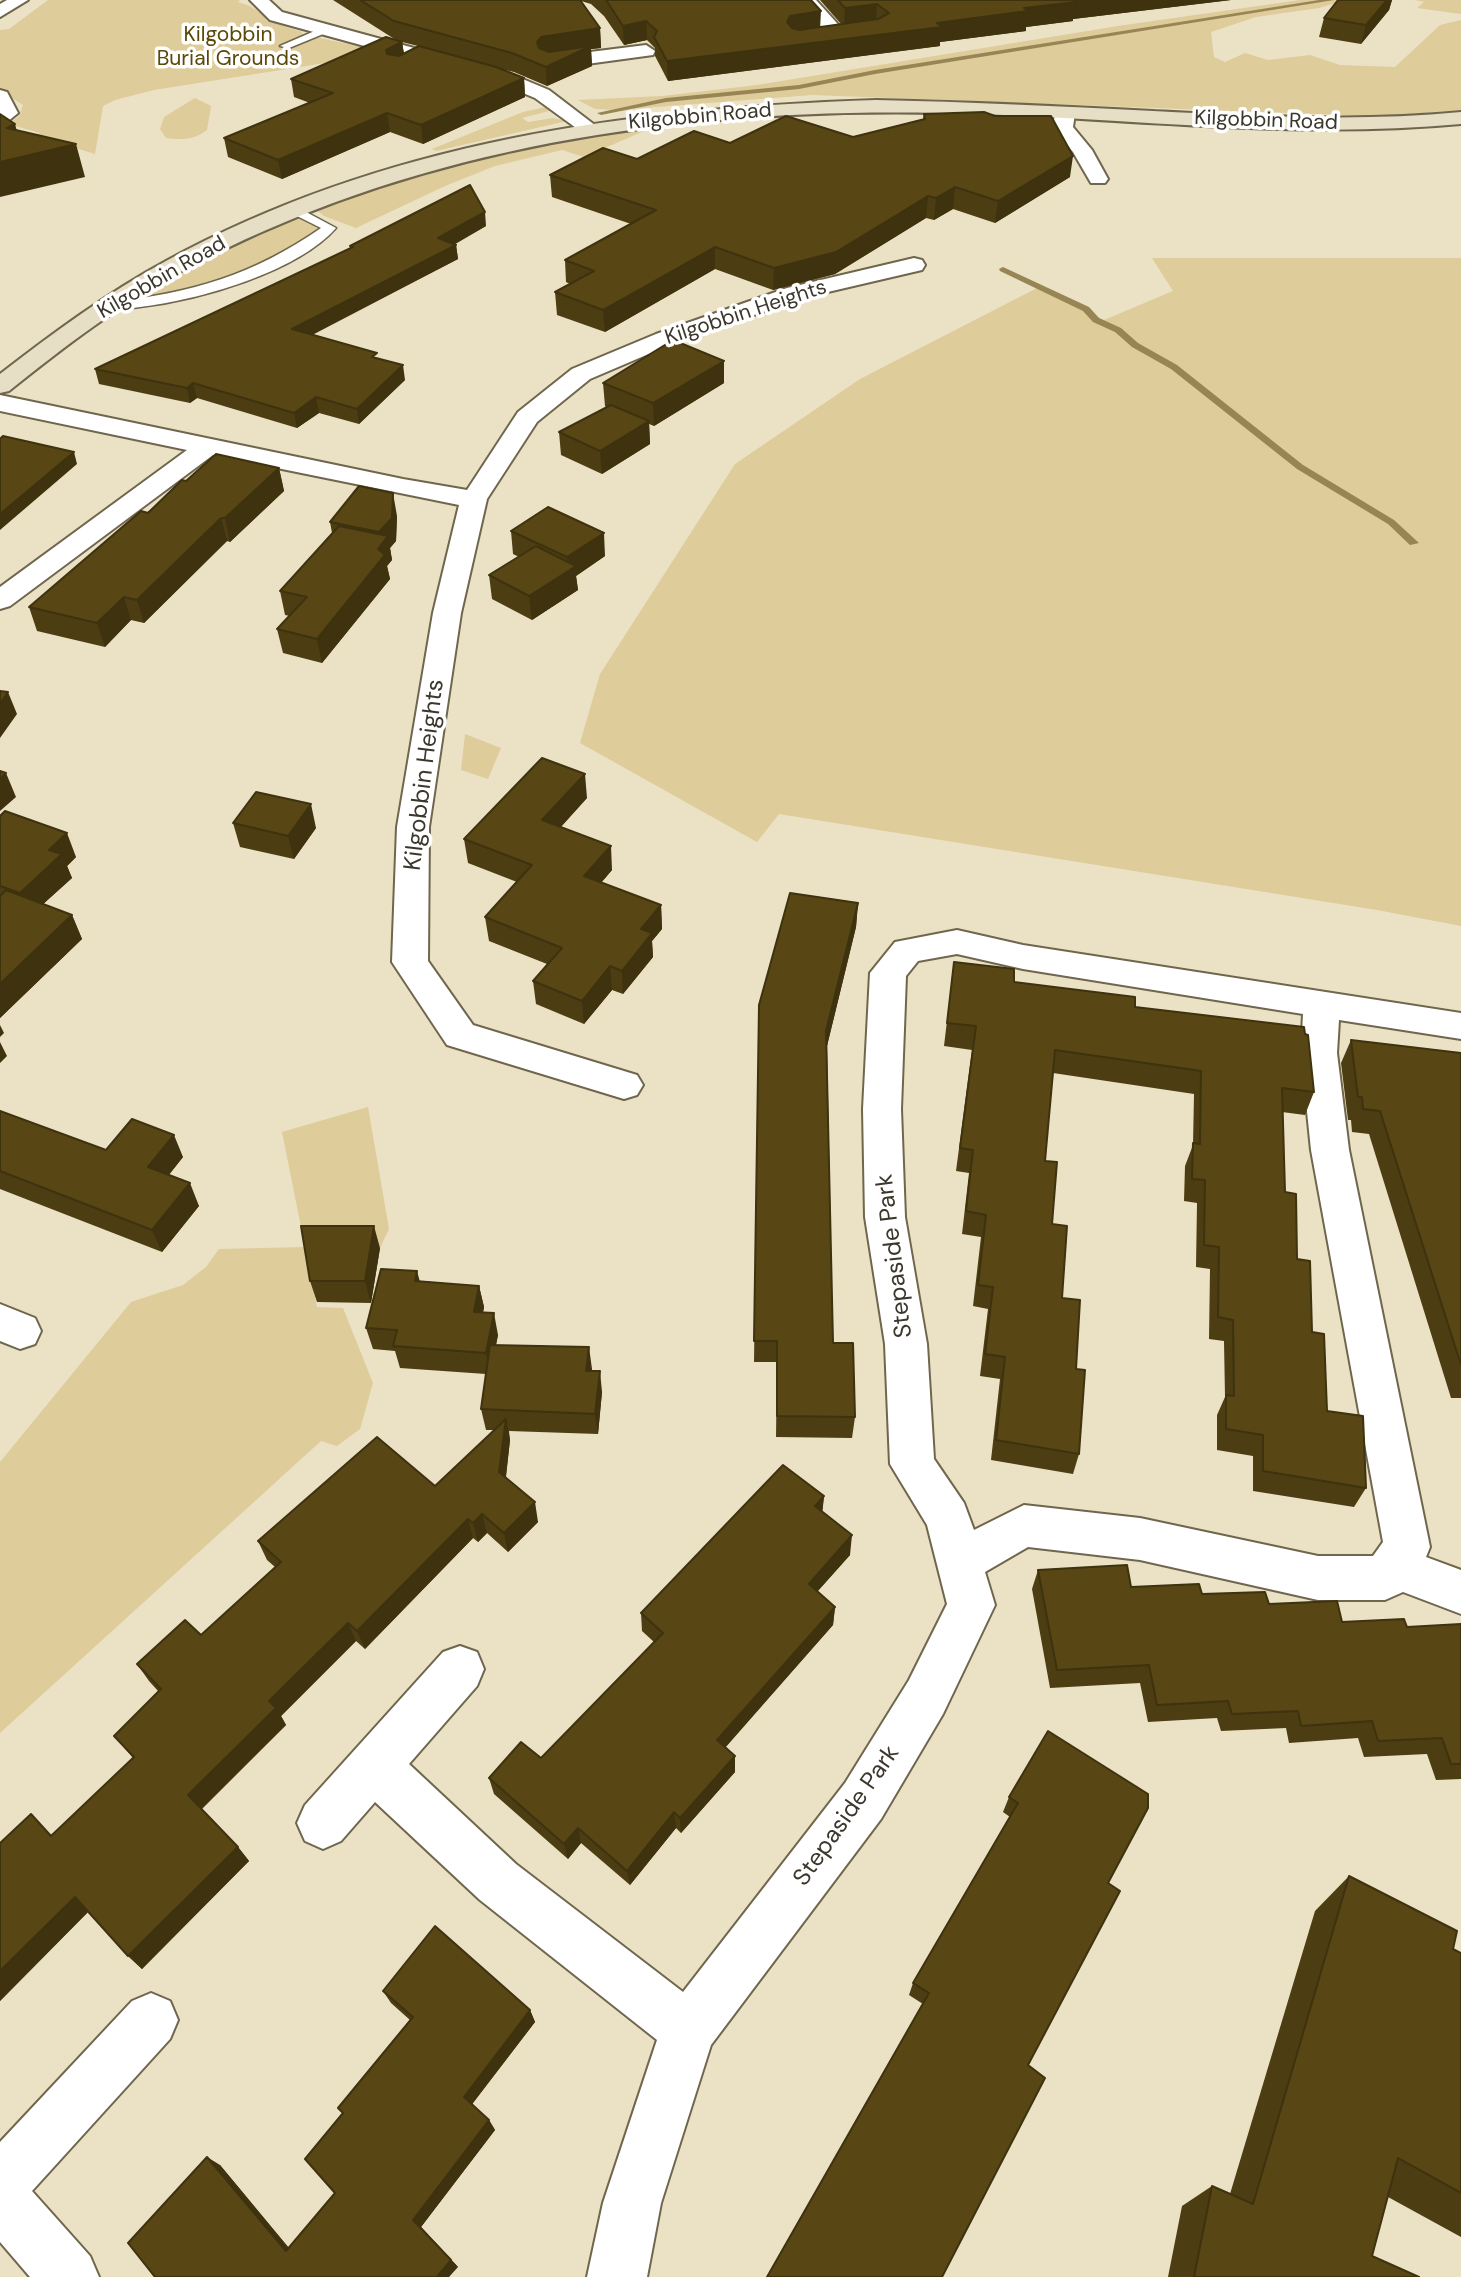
<!DOCTYPE html>
<style>
body{margin:0}
canvas{display:block;background:#ebe1c5}
</style>
<canvas width="1461" height="2277"></canvas>
<script>
const c = document.querySelector('canvas').getContext('2d');
c.lineJoin = 'round';
function paint(path, color) {
  c.fillStyle = color;
  c.fill(path, 'evenodd');
}
function stroke(path, color, width, dash) {
  c.strokeStyle = color;
  c.lineWidth = width;
  c.lineCap = dash ? 'butt' : 'round';
  c.setLineDash(dash || []);
  c.stroke(path);
}
function write(font, color, halo, rows, align = 'center') {
  c.font = font + ' "DM Sans",sans-serif';
  c.lineWidth = 7;
  c.setLineDash([]);
  c.textBaseline = 'middle';
  c.strokeStyle = halo;
  c.fillStyle = color;
  for (const [text, x, y, turn = 0] of rows) {
    c.save();
    c.translate(x, y);
    c.rotate((+turn || 0) * Math.PI / 180);
    c.textAlign = isNaN(turn) ? turn : align;
    if (halo) c.strokeText(text, 0, 0);
    c.fillText(text, 0, 0);
    c.restore();
  }
}
paint(new Path2D(`
 M48 0H240L238 2 250 6 268 18 265 20 302 32V34L375 50 382 54 154 90 115 100 103 106 95 154 36 136 40 133 8 124 19 116 23 105 0 90V30L9 29Z
 M1300 0H1346L1319 8 1256 17 1211 32 1214 57 1225 62 1245 53 1268 60 1310 55 1340 65 1395 67 1440 25 1461 20V110L1385 116 1342 115 812 95 617 110 595 109 578 100 662 96 757 85 1118 26Z
 M1415 0H1461V14L1417 8 1424 2Z
 M195 98 211 106 207 130C194 140 182 140 166 138L160 129 164 117Z
 M555 105 557 109 522 118 528 122 553 118 567 121 436 151 432 149 523 112Z
 M635 128 644 131 584 157 562 150 495 166 445 186 356 228 324 216 318 211 327 203 438 167 551 141Z
 M295 216 321 226 322 230 246 275 153 298 150 295 202 261Z
 M1152 258H1461V926L1377 910 779 814 757 842 580 743 600 674 735 464 860 379 1039 287 1104 320 1173 291Z
 M465 734 501 748 488 779 461 770Z
 M368 1107 389 1229 380 1248H305L317 1307 343 1308 373 1383 360 1429 337 1446 321 1441 0 1733V1462L131 1302 183 1285 206 1267 219 1249 305 1247 282 1132Z`), '#decc9a');
paint(new Path2D(`
 M1319 0H1334L875 74 799 89 666 102 601 115 597 113 666 98 799 85 875 70Z
 M1003 267 1089 307 1099 318 1121 328 1138 343 1177 365 1303 465 1394 520 1419 543 1410 545 1388 524 1297 469 1171 369 1132 347 1115 332 1093 322 1083 311 1000 271 999 269Z`), '#978554');
const lane = new Path2D(`
 M324 27 329 30 328 32 289 48 280 46Z
 M293 205 336 228C296 273 198 300 140 307 129 308 112 313 104 306L111 302C192 293 253 275 321 228L289 212V206Z`);
const street = new Path2D(`
 M7 0H28L0 17V4Z
 M250 0H269L282 12 513 75 549 90 600 129 597 133H583L535 98 499 83 270 20Z
 M797 0H816L845 32 848 36 845 40H833Z
 M646 45 655 51 653 55 550 69 541 63 550 57Z
 M0 90 7 92 18 113 7 122 0 124Z
 M1065 107 1075 113 1073 127 1092 150 1108 179 1105 183H1091L1073 152 1053 128 1055 113Z
 M914 258 922 260 925 265 922 270 802 298 672 344 590 379 537 422 487 499 461 613 429 827 428 961 473 1025 637 1075 643 1085 637 1095 624 1099 447 1045 392 962 397 827 433 613 459 505 213 455 10 606 0 609V587L187 450 0 411V395L403 479 467 490 518 412 572 369 656 334 787 288Z
 M957 930 1023 945 1461 1013V1039L1339 1020 1337 1053 1349 1150 1430 1547 1426 1557 1461 1570V1614L1403 1592 1385 1600H1318L1140 1560 1028 1547 985 1572 995 1605 943 1714 881 1819 711 2045 661 2203 647 2277H587L603 2203 657 2040 480 1900 375 1802 341 1841 323 1849 305 1841 297 1823 305 1805 443 1652 460 1646 477 1652 484 1669 477 1686 409 1764 516 1864 683 1992 845 1783 909 1680 947 1604 927 1525 890 1464 885 1344 865 1217 863 1109 870 973 895 942ZM957 954 1023 969 1303 1014 1301 1053 1311 1150 1383 1542 1373 1556H1318L1140 1518 1024 1505 974 1530 964 1503 934 1459 927 1344 905 1217 901 1109 906 976 918 961Z
 M0 1304 35 1318 41 1331 35 1344 20 1349 0 1341Z
 M151 1993 170 2001 178 2020 170 2039 32 2191 90 2256 99 2277H30L0 2242V2142L132 2001Z`);
const secondary = new Path2D(`
 M876 100C968 102 1060 106 1153 111 1255 116 1359 122 1461 112V124C1302 139 1141 120 982 114 708 104 428 139 184 270 121 303 64 347 9 391L0 393V374C53 333 107 293 166 261 385 141 631 108 876 100Z`);
stroke(lane, '#6f664d', 3);
stroke(street, '#6f664d', 4);
stroke(secondary, '#6f664d', 4);
paint(lane, '#fff');
paint(street, '#fff');
paint(secondary, '#e6dec5');
paint(new Path2D(`
 M333 0H811L820 27 841 24 820 0H1231L1073 19V21L1026 27V31L940 42V46L668 81 655 56V48L647 40 624 45 604 16 591 4 581 1 600 28 601 48 591 49 592 66 547 86 514 72 501 69 524 78 525 97 423 144 390 132 282 179 228 157 224 138 310 103 294 97 291 79 396 40ZM402 42 418 46 404 54Z
 M1338 0H1392L1389 10 1361 44 1319 37 1324 18Z
 M924 114 1070 177 995 223 953 209 934 220 926 218 835 274 773 290 715 269 605 332 557 315 555 292 570 284 566 282 565 260 631 224 552 197 550 175 730 143 853 137 923 119Z
 M486 226 454 244 456 245 458 259 312 334 378 359 405 380 359 424 319 413 297 428 197 398 190 403 99 384 95 369 350 248V246Z
 M603 383H724L654 426 649 424 650 444 602 474 561 455 559 432 606 407 605 406Z
 M279 468 284 491 230 542 227 541 144 623 131 620 105 647 37 631 29 607 186 481Z
 M397 516 396 541 390 548 392 560 387 566 390 579 322 663 283 653 277 629 290 616 285 615 280 591 332 533 330 522Z
 M511 531 605 556 576 576 578 590 532 620 492 599 489 575 519 557 513 554Z
 M587 798 561 827 612 870 601 883 661 905 662 929 652 941 653 957 623 994 612 990 584 1024 536 1004 533 981 547 964 489 941 485 917 517 882 468 863 464 839Z
 M0 816 76 857 67 866 72 878 43 904 72 915 82 939 0 1018Z
 M233 823 316 828 294 859 240 847Z
 M858 903 856 927 827 1046 833 1343 855 1417 852 1438 776 1437 777 1362H754L759 1005Z
 M954 962 1014 982 1135 1007 1305 1034 1314 1092 1305 1115 1282 1112 1285 1192 1327 1411 1366 1488 1354 1507 1253 1491V1456L1217 1450V1415L1225 1397 1224 1341 1209 1339 1210 1269 1196 1267 1197 1203 1184 1201 1185 1166 1193 1145 1194 1094 1053 1073 1045 1161 1052 1224 1062 1298 1076 1369 1079 1454 1073 1474 991 1460 1000 1379 980 1376 988 1309 973 1306 981 1237 962 1234 969 1173 956 1171 972 1050 944 1046Z
 M1351 1040 1461 1053V1398H1451L1369 1134 1352 1132 1351 1120H1348L1341 1063Z
 M0 1111 106 1150 183 1157 169 1175 199 1206 162 1252 0 1189Z
 M380 1248 371 1303 317 1302 310 1281Z
 M420 1281 479 1286 484 1307 483 1313 498 1335 496 1345 592 1369V1371L602 1392 598 1434 509 1431 510 1440 506 1477 538 1522 508 1552 487 1533 478 1542 473 1538 365 1649 356 1641 281 1716 286 1725 202 1809 238 1847 249 1861 142 1969 128 1956 88 1912 0 2001V1843L52 1835 133 1758 114 1736 158 1691 149 1681 137 1664 201 1635 275 1567 267 1560 258 1541 435 1486 495 1430H486L481 1409 486 1374 400 1368 395 1351 373 1349 366 1328Z
 M824 1496 822 1512 850 1555 817 1592 835 1607 833 1625 725 1747 735 1772 681 1833 676 1828 630 1885 581 1843 568 1859 494 1794 489 1778 541 1758 654 1642 642 1631 641 1613Z
 M1038 1570 1131 1587 1202 1594 1269 1604 1342 1622 1407 1627 1461 1624V1779L1436 1780 1427 1754 1364 1757 1358 1738 1289 1743 1286 1728 1221 1731 1217 1718 1148 1722 1140 1683 1050 1688 1032 1589Z
 M1048 1731 1108 1883 1028 2065 923 2004 909 1995 913 1983 1010 1817 1003 1812 1009 1797Z
 M1349 1876 1453 1949 1461 1953V2237L1388 2197 1372 2256 1419 2277H1168L1182 2206 1212 2186 1230 2194 1315 1911Z
 M383 1991 530 2010 535 2022 472 2104 489 2120 495 2130 421 2227 458 2267 128 2243 220 2165 289 2248 335 2193 343 2113 410 2020 391 2003Z`), '#4c3d12');
paint(new Path2D(`
 M1074 0H1231L1073 19V21L1026 27V31L940 42V46L668 81 667 61 937 23Z
 M1387 0H1392L1389 10 1361 44 1366 25Z
 M877 4 876 23 844 27 845 8Z
 M821 11 820 30 786 41 787 22 790 16Z
 M646 21 647 40 624 45 623 26Z
 M600 28 601 48 591 49 592 66 547 86 546 67 537 42 541 37Z
 M402 42 405 60 389 68 386 50Z
 M524 78 525 97 423 144 421 125Z
 M387 113 390 132 282 179 278 160Z
 M15 124 24 156 76 144 85 177 0 197V162L7 128Z
 M1073 156 1070 177 995 223 998 201Z
 M955 187 953 209 934 220 936 198Z
 M928 196 926 218 835 274 773 290 774 268Z
 M485 212 486 226 440 253 438 238Z
 M456 245 458 259 295 344 292 329Z
 M715 247V269L605 332 603 310Z
 M724 361V383L654 426 653 403Z
 M403 365 405 380 359 424 357 409Z
 M193 383 197 398 190 403 187 388Z
 M316 397 319 413 297 428 294 413Z
 M649 421 650 444 602 474 600 451Z
 M74 452 77 464 0 530V514Z
 M279 468 284 491 230 542 225 518Z
 M393 493 397 516 396 541 390 548 392 560 387 566 390 579 322 663 317 639 382 544 379 532Z
 M221 518 227 541 144 623 137 600Z
 M604 533 605 556 576 576 578 590 532 620 529 596 568 571 567 557Z
 M124 597 131 620 105 647 97 623Z
 M8 692 17 714 0 738V704Z
 M6 773 16 797 0 811V779Z
 M585 774 587 798 545 844 542 820Z
 M311 804 316 828 294 859 288 836Z
 M67 833 76 857 67 866 72 878 30 916 20 893 49 850Z
 M611 846 612 870 586 900 584 876Z
 M858 903 856 927 825 1054 826 1031Z
 M661 905 662 929 652 941 653 957 623 994 622 971 641 929Z
 M72 915 82 939 0 1018V984Z
 M610 966 612 990 584 1024 582 1001Z
 M0 1025 4 1033 0 1037Z
 M0 1042 7 1056 0 1063Z
 M174 1135 183 1157 157 1189 148 1167Z
 M190 1183 199 1206 162 1252 152 1230Z
 M374 1226 380 1248 371 1303 365 1281Z
 M417 1271 423 1293 415 1281Z
 M479 1286 484 1307 479 1333 474 1312Z
 M494 1313 498 1335 490 1374 486 1353Z
 M589 1347 592 1369 589 1392 586 1371Z
 M600 1371 602 1392 598 1434 595 1414Z
 M506 1419 510 1440 504 1492 499 1472Z
 M824 1496 822 1516 815 1506Z
 M535 1502 538 1522 508 1552 504 1533Z
 M482 1514 487 1533 478 1542 473 1523Z
 M468 1519 473 1538 365 1649 357 1631Z
 M852 1535 850 1555 807 1603 809 1584Z
 M835 1607 833 1625 718 1756 717 1740Z
 M348 1623 356 1641 281 1716 286 1725 200 1810 188 1795 269 1701Z
 M735 1756V1772L681 1833 680 1818Z
 M674 1812 676 1828 630 1885 627 1871Z
 M578 1828 581 1843 568 1859 564 1844Z
 M238 1847 249 1861 142 1969 128 1956Z
 M75 1897 89 1911 0 2001V1971Z
 M530 2010 535 2022 470 2107 464 2097Z
 M489 2120 495 2130 421 2227 458 2267 449 2277H437L413 2220Z
 M207 2157 220 2165 297 2258 286 2251Z`), '#3e320f');
const building = new Path2D(`
 M360 0H580L600 28 541 37 537 42 539 48 549 52 591 46 546 67 512 53 394 21Z
 M606 0H811L821 11 790 16 787 22 792 28 799 30 878 19 889 13 877 4 845 8 838 0H1074L1076 2 1024 8 1028 11 937 23 942 27 667 61 654 37 657 31 646 21 623 26Z
 M1338 0H1387L1366 25 1324 18Z
 M386 37 402 42 386 50 387 54 399 56 419 46 496 67 524 78 421 125 387 113 278 160 224 138 333 93 291 79Z
 M984 112 995 116H1051L1073 156 998 201 955 187 936 198 928 196 836 252 774 268 715 247 603 310 555 292 594 271 565 260 656 210 550 175 603 148 637 159 694 131 730 143 786 116 853 137 925 119 924 114Z
 M0 114 15 124 7 128 76 144 0 162Z
 M470 185 485 212 438 238 456 245 292 329 377 353 372 357 403 365 357 409 316 397 294 413 193 383 187 388 95 369 353 247 350 246Z
 M673 340 724 361 653 403 603 383Z
 M611 405 649 421 600 451 559 432Z
 M3 436 74 452 0 514V439Z
 M216 454 279 468 225 518H221L137 600 124 597 97 623 29 607 141 511 148 513 182 480 186 481Z
 M359 486 393 493 392 518 379 532 330 522Z
 M548 507 604 533 567 557 511 531Z
 M339 526 388 536 378 549 385 555 317 639 277 629 307 597 280 591Z
 M536 546 576 566 529 596 489 575Z
 M0 691 8 692 0 704Z
 M542 758 585 774 542 820 611 846 584 876 661 905 641 929 652 933 622 971 610 966 582 1001 533 981 562 948 485 917 532 865 464 839Z
 M0 771 6 773 0 779Z
 M256 792 311 804 288 836 233 823Z
 M5 811 67 833 49 850 62 854 20 893 0 886V816Z
 M6 890 72 915 0 984V896Z
 M790 893 858 903 826 1031 833 1343H853L855 1417 777 1416V1341H754L759 1005Z
 M954 962 1014 969V982L1135 997V1007L1304 1027 1305 1034 1308 1035 1314 1092 1282 1088 1285 1192 1296 1194 1297 1259 1310 1261 1312 1332 1324 1334 1327 1411 1363 1416 1366 1488 1263 1471V1435L1226 1429V1395L1234 1396 1233 1320 1218 1317 1219 1247 1204 1245 1205 1180 1192 1179 1193 1143 1200 1144 1201 1071 1055 1050 1045 1161 1057 1162 1052 1224 1067 1226 1062 1298 1080 1300 1076 1369 1085 1370 1079 1454 996 1440 1005 1357 985 1354 993 1287 978 1285 986 1215 966 1211 973 1150 960 1148 976 1026 947 1023Z
 M1351 1040 1461 1053V1365L1380 1111 1363 1109 1362 1097H1358Z
 M0 1111 106 1150 132 1119 174 1135 148 1167 190 1183 152 1230 0 1171Z
 M301 1226H374L365 1281H310Z
 M381 1269 417 1271 415 1281 479 1286 474 1312 494 1313 486 1353 393 1346 397 1330 366 1328Z
 M490 1345 589 1347 586 1371H600L595 1414 481 1409Z
 M506 1419 499 1472 535 1502 504 1533 482 1514 473 1523 468 1519 357 1631 348 1623 269 1701 276 1708 188 1795 238 1847 128 1956 75 1897 0 1971V1843L31 1814 51 1836 134 1757 114 1736 161 1689 137 1664 185 1620 201 1635 281 1562 258 1541 377 1437 435 1486Z
 M783 1465 824 1496 815 1506 852 1535 809 1584 835 1607 717 1740 735 1756 680 1818 674 1812 627 1871 578 1828 564 1844 489 1778 521 1742 541 1758 663 1633 641 1613Z
 M1127 1565 1131 1587 1199 1584 1202 1594 1265 1592 1269 1604 1337 1601 1342 1622 1404 1619 1407 1627 1461 1624V1764H1451L1442 1738 1378 1741 1372 1721 1301 1726 1298 1711 1232 1714 1228 1701 1157 1705 1149 1665 1057 1670 1038 1570Z
 M1048 1731 1148 1794V1808L1108 1883 1120 1891 1028 2065 1045 2078 942 2277H767L929 1993 913 1983 1018 1803 1009 1797Z
 M1349 1876 1457 1931 1453 1949 1461 1953V2193L1398 2158 1372 2256 1419 2277H1194L1212 2186 1253 2204Z
 M435 1926 530 2010 464 2097 489 2120 413 2220 451 2260 437 2277H155L128 2243 207 2157 286 2251 335 2193 305 2159 343 2113 338 2108 413 2017 383 1991Z`);
paint(building, '#584715');
stroke(building, '#3e320f', 2);
write('21px', '#5b4807', '#fff', [
 ["Kilgobbin",228,35],
 ["Burial Grounds",228,59]
]);
write('21px', '#3b372c', '#fff', [
 ["Kilgobbin Road",700,117,-5],
 ["Kilgobbin Road",1266,121,2],
 ["Kilgobbin Road",162,278,-30],
 ["Kilgobbin Heights",746,313,-18]
]);
write('24px', '#3b372c', '#fff', [
 ["Kilgobbin Heights",425,775,-83],
 ["Stepaside Park",895,1256,-97],
 ["Stepaside Park",847,1816,-55]
]);
</script>
